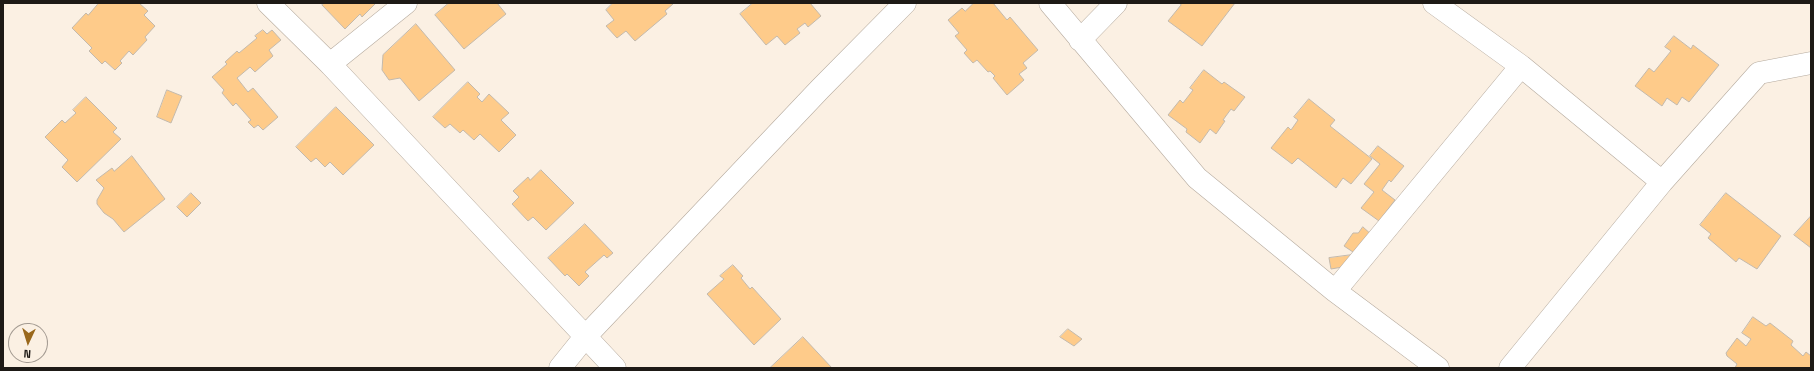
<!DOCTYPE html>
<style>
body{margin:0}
#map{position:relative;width:1814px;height:371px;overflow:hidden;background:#fbf0e3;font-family:"Space Grotesk",sans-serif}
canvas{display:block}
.frame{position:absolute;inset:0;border:4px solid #1e1a16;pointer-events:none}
.north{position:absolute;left:8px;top:323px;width:40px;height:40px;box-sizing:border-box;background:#fbf0e3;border:1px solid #a39a91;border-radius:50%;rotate:184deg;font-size:11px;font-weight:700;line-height:16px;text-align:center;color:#1e1a16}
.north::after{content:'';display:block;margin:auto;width:14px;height:18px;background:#9a681c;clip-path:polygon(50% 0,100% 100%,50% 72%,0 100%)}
</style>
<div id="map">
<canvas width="1814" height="371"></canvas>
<div class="frame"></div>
<div class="north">N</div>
</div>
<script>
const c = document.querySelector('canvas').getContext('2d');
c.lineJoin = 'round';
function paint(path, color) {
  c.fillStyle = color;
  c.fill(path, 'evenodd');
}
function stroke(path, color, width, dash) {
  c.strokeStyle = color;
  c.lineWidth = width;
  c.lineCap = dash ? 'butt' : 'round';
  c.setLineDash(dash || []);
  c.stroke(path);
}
const building = new Path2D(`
 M99 3H139L148 11 144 15 155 26 145 37 147 40 133 55 129 51 120 61 122 63 115 70 105 61 102 64 89 51 92 48 72 28 86 13 88 15Z
 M325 3H376L362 17 360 14 345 29 322 5Z
 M449 3H497L506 14 464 49 435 15Z
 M613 3H673V4L665 11 667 14 635 41 626 31 617 38 606 26 614 20 606 10Z
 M753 3H810L821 16 808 27 805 23 797 29 800 33 785 45 777 36 766 45 740 14Z
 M974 3H993L1007 20 1010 17 1038 50 1023 63 1027 68 1019 74 1024 80 1007 95 993 78 995 76 990 71 988 72 977 60 973 63 964 53 967 50 955 36 959 33 948 20 962 8 965 11Z
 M1179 3H1235L1202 46 1168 21 1181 5Z
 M416 24 455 70 419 101 400 78 389 80 382 70 383 55Z
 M263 30 267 34 272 30 281 40 269 50 273 56 255 72 250 67 237 78 248 92 253 88 278 117 263 130 258 125 254 128 248 122 251 120 236 103 233 106 222 93 224 90 212 77 227 64 225 62 237 51 239 53 257 38 255 36Z
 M1674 36 1691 49 1693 45 1719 65 1689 102 1682 97 1677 105 1667 98 1662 106 1635 86 1649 68 1654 72 1671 51 1665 47Z
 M1204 70 1222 84 1224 82 1245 97 1234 111 1231 109 1223 120 1225 121 1216 134 1210 129 1200 143 1186 132 1187 129 1168 115 1180 100 1183 103 1193 90 1190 88Z
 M468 82 480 94 477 97 482 102 489 94 509 113 501 120 516 135 499 152 480 134 474 140 463 130 460 133 450 124 445 128 433 117Z
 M167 90 182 96 171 123 157 117Z
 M86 97 117 128 113 132 121 139 77 182 62 167 68 160 45 137 62 120 65 123 76 113 73 110Z
 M1309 99 1335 120 1330 126 1372 159 1351 184 1343 178 1336 188 1298 158 1292 164 1271 148 1288 127 1291 130 1298 120 1294 117Z
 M336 107 374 145 343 175 330 162 325 167 316 158 311 162 296 147Z
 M1378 146 1404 166 1391 182 1389 180 1382 190 1395 200 1379 221 1361 208 1374 192 1364 184 1380 164 1370 156Z
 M132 156 165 199 124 232 113 219 104 213 97 204V200L104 188 96 180 112 168 114 171Z
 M541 170 574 203 546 230 533 217 528 221 512 204 519 197 513 191 528 177 530 180Z
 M191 193 201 203 187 217 177 207Z
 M1726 193 1781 236 1757 269 1739 258 1736 262 1708 238 1711 234 1700 225Z
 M1811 216V248L1794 235Z
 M585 224 613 253 607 258 604 255 585 272 589 276 579 286 567 274 565 276 548 258Z
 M1363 227 1373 236 1359 256 1344 246 1353 233H1358Z
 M1352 255 1354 265 1331 269 1329 258Z
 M733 265 743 276 741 278 750 289 752 287 781 319 754 345 707 294 724 279 720 276Z
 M1753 317 1766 326 1770 323 1793 341 1791 345 1803 356 1806 352 1811 356V368H1735L1737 364 1727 356 1726 353 1737 338 1746 346 1751 339 1742 333Z
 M1068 329 1082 339 1074 346 1060 337Z
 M803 337 832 368H770Z`);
paint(building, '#fecb8a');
stroke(building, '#c3b9ac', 1);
const minor = new Path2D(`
 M268 3 330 64 615 368
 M1050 3 1197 178 1335 291 1438 368
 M1434 3 1521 66 1662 182
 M1080 40 1116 3
 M330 64 406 3
 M1335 291 1521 66
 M560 368 585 337 820 89 905 3
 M1510 368 1662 182 1759 73 1811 63`);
stroke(minor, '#b5aa9e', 23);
stroke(minor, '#fff', 22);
</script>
